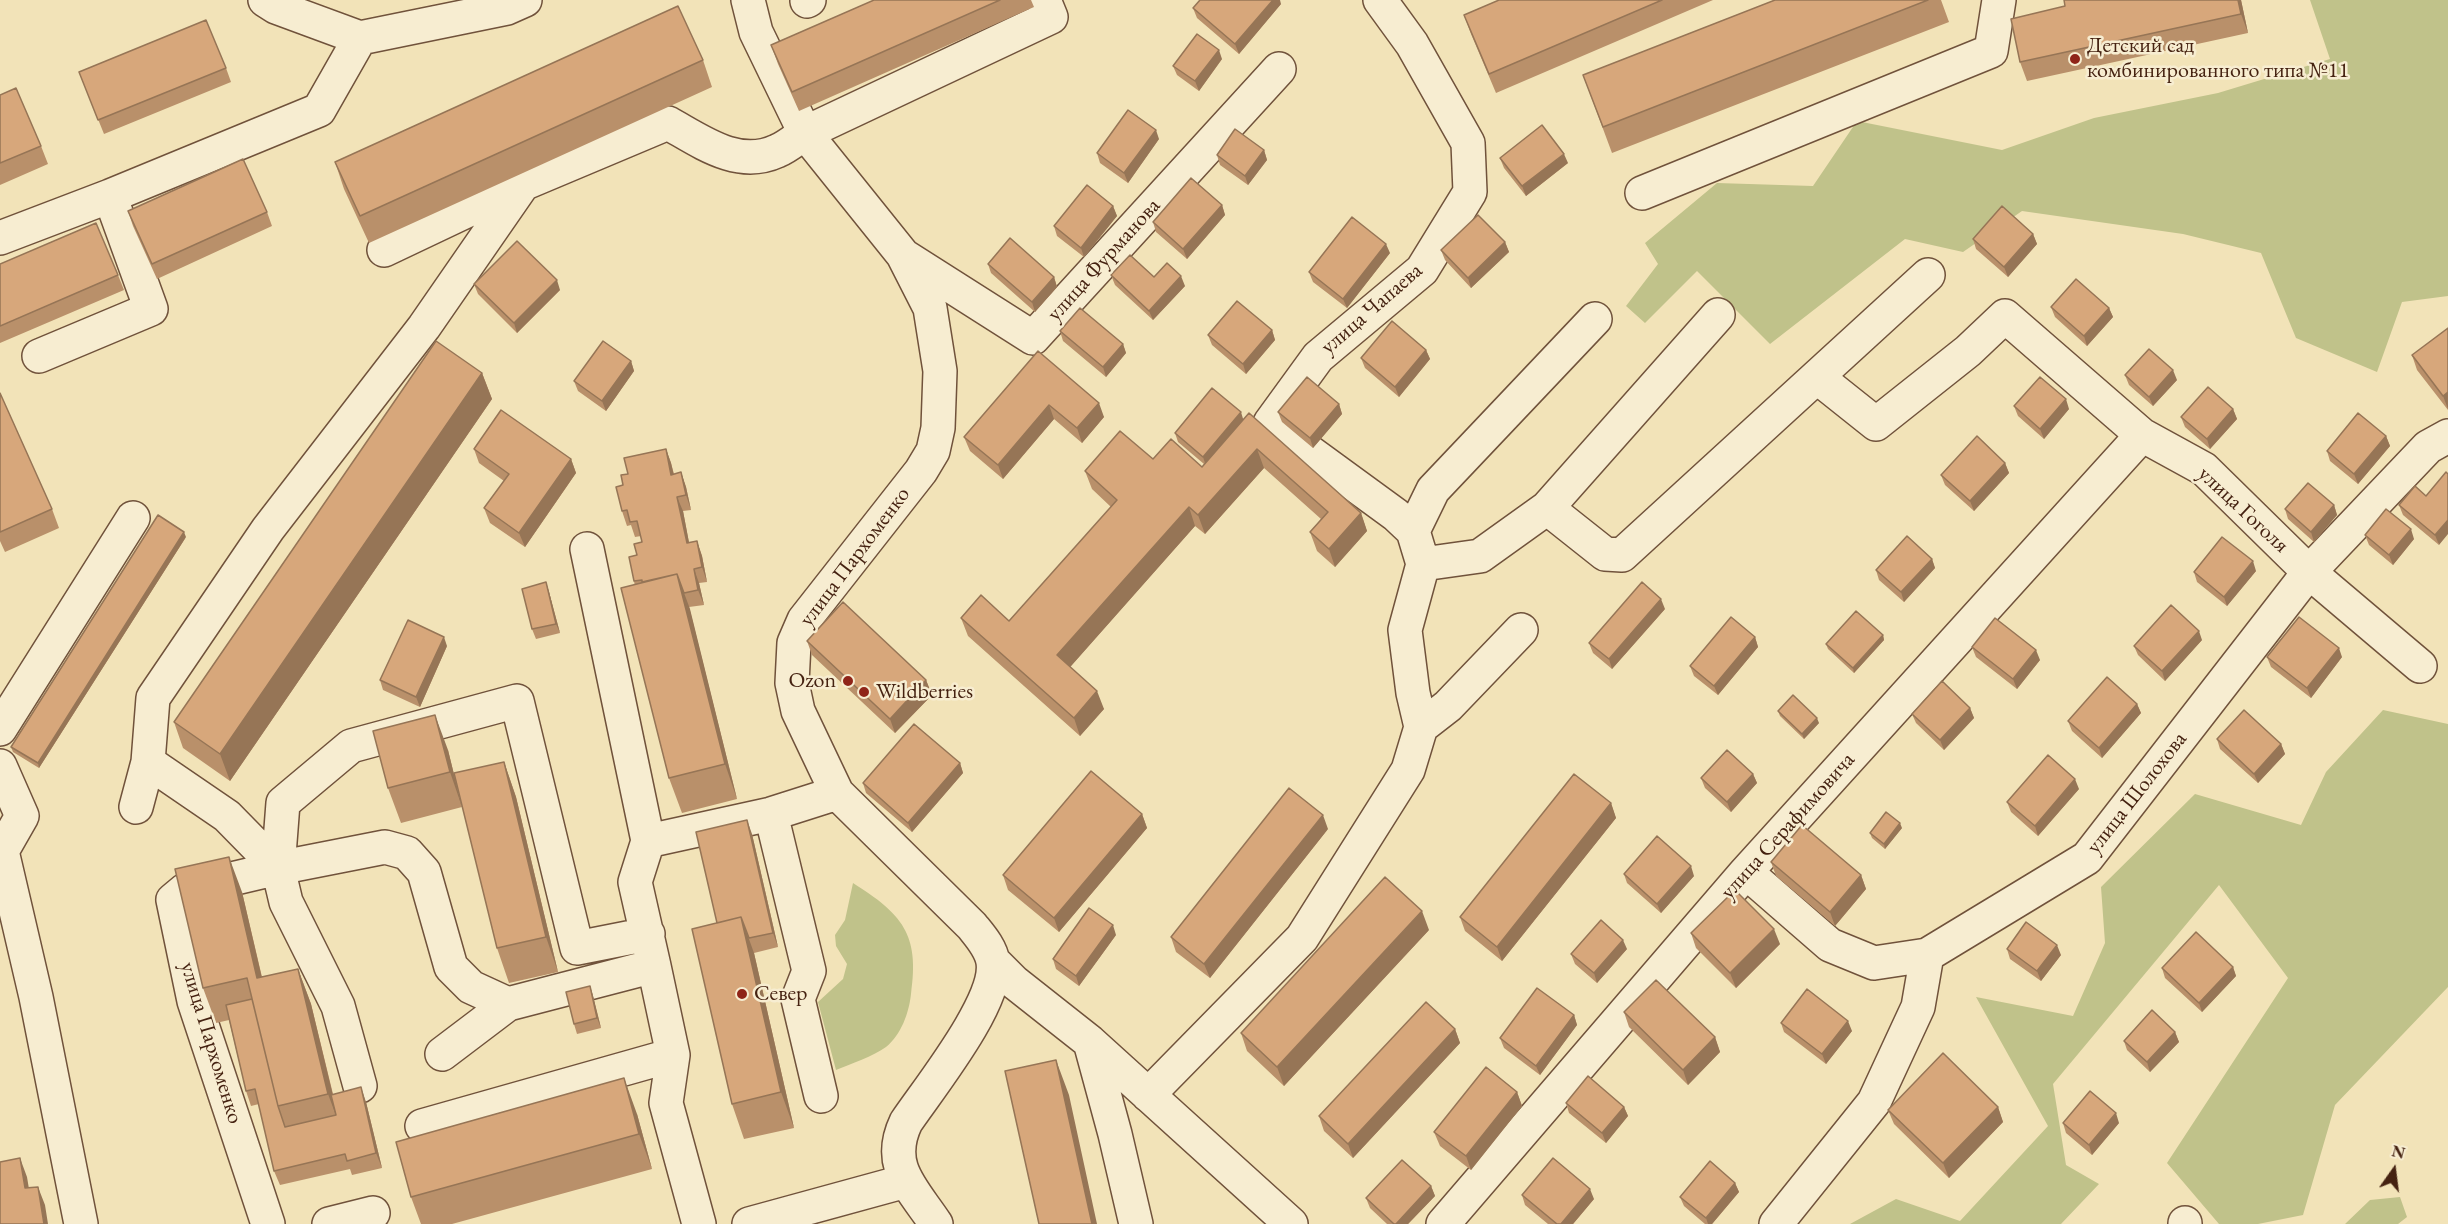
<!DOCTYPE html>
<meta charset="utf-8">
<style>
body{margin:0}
#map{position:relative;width:2448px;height:1224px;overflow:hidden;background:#f2e3b8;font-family:"EB Garamond",serif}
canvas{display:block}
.north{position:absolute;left:2364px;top:1140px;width:60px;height:60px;-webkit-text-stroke:4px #f7edd1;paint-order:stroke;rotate:14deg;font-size:16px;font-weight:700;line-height:24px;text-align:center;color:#452211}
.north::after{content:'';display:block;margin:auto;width:21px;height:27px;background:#452211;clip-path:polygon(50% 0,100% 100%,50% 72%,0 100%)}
</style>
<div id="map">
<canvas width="2448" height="1224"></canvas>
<div class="north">N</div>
</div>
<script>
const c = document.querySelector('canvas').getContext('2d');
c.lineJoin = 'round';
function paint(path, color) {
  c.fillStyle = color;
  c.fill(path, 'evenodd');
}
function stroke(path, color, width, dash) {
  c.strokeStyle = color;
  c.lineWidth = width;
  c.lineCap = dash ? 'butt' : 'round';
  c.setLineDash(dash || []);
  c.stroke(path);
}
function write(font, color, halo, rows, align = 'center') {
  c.font = font + ' "EB Garamond",serif';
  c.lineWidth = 5;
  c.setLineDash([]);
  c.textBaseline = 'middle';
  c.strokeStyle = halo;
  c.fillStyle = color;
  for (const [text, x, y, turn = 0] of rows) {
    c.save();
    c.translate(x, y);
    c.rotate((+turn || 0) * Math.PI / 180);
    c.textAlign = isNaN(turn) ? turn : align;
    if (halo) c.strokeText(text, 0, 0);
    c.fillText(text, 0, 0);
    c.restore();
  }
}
paint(new Path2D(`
 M2310 0H2448V296L2402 302 2377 372 2296 338 2261 253 2183 234 2022 211 1963 252 1905 239 1770 344 1697 271 1645 323 1626 306 1658 264 1645 243 1717 183 1813 186 1857 121 2002 150 2094 118 2218 93 2330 59Z
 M2383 710 2448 724V987L2335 1105 2303 1215 2258 1224H2219L2167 1163 2288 978 2219 885 2053 1084 2066 1165 2099 1184 2061 1224H1850L1896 1199 1960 1221 2048 1126 1976 997 2073 1016 2105 943 2101 887 2195 794 2301 825 2326 772Z
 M853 883C902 914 920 934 911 994 909 1013 901 1035 886 1047 874 1056 850 1064 836 1070L818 1002 843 979 847 964 836 946 835 935 845 920Z
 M2400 1197 2407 1217 2398 1224H2345L2370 1200Z`), '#c0c28a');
const minor = new Path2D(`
 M265 0 276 7 360 38 507 8 525 0
 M748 0 756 32 805 133 903 255 930 308 940 371 938 428 933 451 921 471 804 620 794 643 792 683 798 711 837 793 972 926C980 936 991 948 993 962 999 1001 929 1088 906 1122 885 1166 913 1189 936 1224
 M807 1 809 0
 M1642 193 1991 51 1999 0
 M0 238 110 196 319 110 360 38
 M384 250 523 184 668 123C702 142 738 169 777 151 787 147 796 139 805 133L1051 17 1044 0
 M904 256 1033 338 1279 69
 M39 356 151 309 110 196
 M1817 377 1876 424 1968 351 2005 316 2142 435 2204 469 2309 572 2420 666
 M1547 508 1605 554 1622 555 1928 275
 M1413 531 1433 490 1595 319
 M1423 564 1480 556 1547 508 1718 315
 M1421 727 1448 706 1521 630
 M0 729 133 518
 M0 766 22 816 2 851 36 997 81 1224
 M136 807 148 762
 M771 814 809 971 798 999 821 1096
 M648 841 771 814 837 793
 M278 868 227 816 148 762 153 698 268 529 424 327 523 184
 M1746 872 1830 945 1874 963 1927 955
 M993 961 1014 982 1090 1042 1291 1224
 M654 966 673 1055 666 1103 699 1224
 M1090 1042 1115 1134 1136 1224
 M442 1054 508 1004
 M360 1086 338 1006 286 902 278 868 283 803 351 746 517 701 577 948 648 934
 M1148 1095 1302 938 1408 770 1421 727 1413 693 1405 630 1423 564 1413 531 1396 515 1270 423 1318 357 1422 270 1470 192 1468 143 1412 44 1380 0
 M422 1126 673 1055
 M268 1224 194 1001 173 900 185 890 278 868 385 847 407 853 424 872 451 967 471 987 508 1004 654 966 635 882 648 841 587 549
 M329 1224 373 1213
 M749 1224 906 1181
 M1443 1224 1746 872 2142 435
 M1776 1224 1874 1102 1918 1007 1927 955 2087 858 2309 572 2428 447 2448 436
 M2185 1224V1223`);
stroke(minor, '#70523b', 36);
stroke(minor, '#f7edd1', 33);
paint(new Path2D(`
 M874 0H1031L1034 7 799 111 778 64 771 45Z
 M1499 0H1713L1496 93 1471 34 1464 15Z
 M1775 0H1941L1949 22 1612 153 1583 75Z
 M2241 0 2248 33 2027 81 2020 62Z
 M1281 4 1239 54 1197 18 1193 8Z
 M1222 59 1199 91 1177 75 1173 66Z
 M703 60 712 87 369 243 344 189 335 162Z
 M226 68 231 82 104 134 79 72Z
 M0 95 41 146 48 164 0 185Z
 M1159 139 1128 183 1100 163 1097 153Z
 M1264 150 1267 160 1248 185 1220 165 1217 155Z
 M1500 158 1568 163 1526 196 1504 168Z
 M1222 205 1225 215 1187 259 1156 232 1153 222Z
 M1113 206 1117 216 1084 257 1057 236 1054 226Z
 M128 211 267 212 272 226 157 279 133 226Z
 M2033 234 2037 244 2008 277 1976 249 1973 239Z
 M1505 242 1509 252 1471 288 1445 260 1441 250Z
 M1390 253 1347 308 1313 282 1309 272Z
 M0 264 118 275 124 290 0 343Z
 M988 264 1054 277 1057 287 1035 312 991 273Z
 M1111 275 1154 277 1185 286 1153 320 1115 285Z
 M474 284 560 290 517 333 478 294Z
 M2051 307 2109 308 2113 317 2087 346 2055 317Z
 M2448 328V410L2417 370 2412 355Z
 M1272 330 1275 340 1246 374 1212 345 1208 335Z
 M1060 331 1123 344 1126 353 1106 377 1063 341Z
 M1426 350 1430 359 1399 397 1365 368 1361 358Z
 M1038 351 1104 417 1082 443 1054 419 1003 479 970 451 964 437Z
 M631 361 634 371 606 411 578 391 574 381Z
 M482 373 492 399 230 781 183 748 174 722Z
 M2125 375 2177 380 2153 406 2129 385Z
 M0 393 52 509 59 528 5 552 0 541Z
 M1339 404 1342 414 1313 448 1282 422 1278 412Z
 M2014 406 2069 409 2044 439 2018 416Z
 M2233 409 2237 419 2210 449 2185 427 2181 417Z
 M1243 420 1361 513 1367 531 1335 567 1317 551 1310 532 1321 519 1264 468 1205 534 1195 526 1070 667 1104 709 1080 736 968 636 961 618 1009 621 1111 507 1092 489 1085 471 1153 459 1202 467 1204 464 1178 442 1175 433Z
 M2386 436 2390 446 2358 484 2330 461 2327 451Z
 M474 449 571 459 576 473 525 547 490 523 484 508 504 481 479 463Z
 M666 449 671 463 674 474 681 472 686 487 691 510 683 511 689 543 697 541 702 556 707 582 699 583 704 605 689 607 737 799 682 813 669 778 634 581 637 555 642 542 641 536 635 537 631 525 627 526 622 511 628 474Z
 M2005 463 2009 473 1974 511 1945 485 1941 475Z
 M2426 496 2439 545 2403 515 2399 505Z
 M2334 505 2337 515 2314 542 2288 519 2285 509Z
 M2365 535 2414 539 2393 565 2369 545Z
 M186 537 39 768 13 752 11 747Z
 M1932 559 1935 568 1904 602 1879 580 1876 570Z
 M2256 571 2227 606 2197 582 2194 572Z
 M546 582 549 592 560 633 536 639 532 629Z
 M1665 609 1612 669 1593 653 1589 643Z
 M1883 635 1884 640 1854 673 1828 649 1826 644Z
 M1755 637 1758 647 1718 695 1694 676 1690 666Z
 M2202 640 2165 681 2138 655 2134 646Z
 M807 641 926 680 932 695 895 733 812 655Z
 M447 646 420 707 383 690 380 680Z
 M1972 647 2040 660 2017 689 1976 657Z
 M2267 657H2342L2311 698 2271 667Z
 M2137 704 2141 713 2102 758 2072 731 2068 721Z
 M1970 708 1974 718 1944 750 1916 723 1912 714Z
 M1778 711 1819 723 1804 739 1780 716Z
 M2217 739 2281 744 2285 754 2258 783 2220 749Z
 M448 750 462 807 401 823 388 788Z
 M504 762 516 797 558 972 509 983 497 948Z
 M960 763 963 773 912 832 866 793 863 783Z
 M1753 774 1757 783 1731 812 1705 788 1701 778Z
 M2079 789 2038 836 2011 812 2007 802Z
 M1611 803 1616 818 1502 961 1465 931 1460 917Z
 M1142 814 1147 828 1059 932 1008 890 1003 875Z
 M1902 828 1885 849 1872 838 1870 833Z
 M1328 829 1210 978 1176 952 1171 937Z
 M752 834 778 947 754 953 794 1128 744 1139 732 1104 717 923Z
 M1771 862 1861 875 1866 889 1835 926 1776 876Z
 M1624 874 1694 876 1661 913 1627 883Z
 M242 892 262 977 298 969 311 1004 333 1094 366 1102 382 1168 352 1175 350 1169 280 1185 274 1171 259 1104 251 1106 246 1091 229 1020 216 1023 203 988Z
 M1429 930 1284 1086 1247 1051 1241 1033Z
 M1691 933 1780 944 1736 988 1696 948Z
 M1116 935 1079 986 1056 969 1053 959Z
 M1627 949 1597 983 1575 964 1571 954Z
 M2007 949 2061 955 2041 981 2010 959Z
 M2233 967 2236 976 2202 1012 2165 978 2162 968Z
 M590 986 593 996 601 1028 577 1034 574 1024Z
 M1624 1012 1715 1037 1720 1052 1688 1085 1629 1027Z
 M1574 1015 1577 1025 1540 1075 1504 1048 1500 1038Z
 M1781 1023 1852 1031 1826 1064 1784 1032Z
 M1455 1029 1460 1043 1353 1158 1324 1131 1319 1116Z
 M2175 1032 2179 1042 2150 1072 2127 1050 2124 1041Z
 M1517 1092 1522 1106 1471 1170 1440 1146 1434 1132Z
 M1566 1103 1624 1107 1628 1116 1606 1143 1569 1113Z
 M1998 1107 2003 1122 1949 1178 1894 1124 1888 1110Z
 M637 1114 652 1169 452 1224H421L411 1197Z
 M2063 1123H2119L2092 1155 2066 1133Z
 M1735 1183 1739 1192 1712 1224H1705L1684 1206 1680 1197Z
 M1431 1186 1435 1196 1408 1224H1387L1370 1208 1366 1198Z
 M1522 1195 1594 1199 1573 1224H1548L1525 1205Z`), '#b9906a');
paint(new Path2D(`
 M1273 0H1280L1281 4 1239 54 1235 44Z
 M2238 0H2241L2248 33 2241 14Z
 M1219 50 1222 59 1199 91 1195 81Z
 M1156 130 1159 139 1128 183 1124 173Z
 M1264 150 1267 160 1248 185 1245 176Z
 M1564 154 1568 163 1526 196 1522 186Z
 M1222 205 1225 215 1187 259 1183 249Z
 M1113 206 1117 216 1084 257 1081 248Z
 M2033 234 2037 244 2008 277 2004 267Z
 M1505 242 1509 252 1471 288 1468 278Z
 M1386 244 1390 253 1347 308 1343 299Z
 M1181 276 1185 286 1153 320 1149 311Z
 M1054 277 1057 287 1035 312 1032 302Z
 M557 280 560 290 517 333 514 323Z
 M2109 308 2113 317 2087 346 2084 336Z
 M1272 330 1275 340 1246 374 1243 364Z
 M1123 344 1126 353 1106 377 1103 367Z
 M1426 350 1430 359 1399 397 1395 387Z
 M631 361 634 371 606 411 602 401Z
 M2173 370 2177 380 2153 406 2149 397Z
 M482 373 492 399 230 781 220 754Z
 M2448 392V409L2443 396Z
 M2066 399 2069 409 2044 439 2040 429Z
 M1099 403 1104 417 1082 443 1077 428Z
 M1339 404 1342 414 1313 448 1310 438Z
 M1049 405 1054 419 1003 479 998 465Z
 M2233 409 2237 419 2210 449 2207 439Z
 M1241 412 1244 422 1206 466 1203 457Z
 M2386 436 2390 446 2358 484 2354 474Z
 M666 449 671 463 677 489 671 475Z
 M1257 449 1264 468 1205 534 1198 515Z
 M571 459 576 473 525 547 519 533Z
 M2005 463 2009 473 1974 511 1970 501Z
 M681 472 686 487 691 510 686 495Z
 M677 497 683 511 692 558 687 543Z
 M2334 505 2337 515 2314 542 2311 532Z
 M1189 507 1195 526 1064 674 1057 655Z
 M1361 513 1367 531 1335 567 1329 549Z
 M2448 520V534L2439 545 2435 535Z
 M2411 529 2414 539 2393 565 2389 555Z
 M184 532 186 537 39 768 38 763Z
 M697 541 702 556 707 582 702 567Z
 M1932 559 1935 568 1904 602 1901 592Z
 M2253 561 2256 571 2227 606 2224 597Z
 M694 569 699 583 704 605 698 590Z
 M677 574 690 609 737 799 725 764Z
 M546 582 549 592 560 633 556 624Z
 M1661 599 1665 609 1612 669 1609 659Z
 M2199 631 2202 640 2165 681 2162 671Z
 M1883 635 1884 640 1854 673 1853 668Z
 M444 637 447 646 420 707 416 697Z
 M1755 637 1758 647 1718 695 1714 686Z
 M2339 648 2342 657 2311 698 2307 688Z
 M2036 650 2040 660 2017 689 2013 679Z
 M926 680 932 695 895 733 890 719Z
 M1097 691 1104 709 1080 736 1074 718Z
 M2137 704 2141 713 2102 758 2099 748Z
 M1970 708 1974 718 1944 750 1940 740Z
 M435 715 448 750 462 807 450 772Z
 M1817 718 1819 723 1804 739 1802 734Z
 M2281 744 2285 754 2258 783 2254 774Z
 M504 762 516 797 558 972 546 937Z
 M960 763 963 773 912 832 908 823Z
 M1753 774 1757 783 1731 812 1727 802Z
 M2075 779 2079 789 2038 836 2035 826Z
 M1611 803 1616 818 1502 961 1497 947Z
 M1142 814 1147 828 1059 932 1054 918Z
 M1323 815 1328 829 1210 978 1204 964Z
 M747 820 752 834 778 947 773 933Z
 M1900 823 1902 828 1885 849 1884 844Z
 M229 857 242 892 270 1013 257 978Z
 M1691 866 1694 876 1661 913 1657 904Z
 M1861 875 1866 889 1835 926 1830 912Z
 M1422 911 1429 930 1284 1086 1277 1067Z
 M741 917 754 953 794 1128 781 1092Z
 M1113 925 1116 935 1079 986 1076 976Z
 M1774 929 1780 944 1736 988 1730 973Z
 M1623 940 1627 949 1597 983 1594 973Z
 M2057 945 2061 955 2041 981 2037 971Z
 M2233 967 2236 976 2202 1012 2199 1003Z
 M298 969 311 1004 341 1129 328 1094Z
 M590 986 593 996 601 1028 597 1018Z
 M1574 1015 1577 1025 1540 1075 1536 1066Z
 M1848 1021 1852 1031 1826 1064 1822 1054Z
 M1455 1029 1460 1043 1353 1158 1348 1144Z
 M2175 1032 2179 1042 2150 1072 2147 1062Z
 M1715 1037 1720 1052 1688 1085 1683 1070Z
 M1056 1060 1069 1095 1097 1224H1092Z
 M624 1078 637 1114 652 1169 639 1134Z
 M361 1087 366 1102 382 1168 376 1153Z
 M1517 1092 1522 1106 1471 1170 1466 1156Z
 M1624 1107 1628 1116 1606 1143 1602 1133Z
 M1998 1107 2003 1122 1949 1178 1943 1163Z
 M2116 1113 2119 1123 2092 1155 2089 1145Z
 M20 1158 27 1177 32 1207 25 1188Z
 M1735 1183 1739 1192 1712 1224H1708L1706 1218Z
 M1431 1186 1435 1196 1408 1224H1396Z
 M38 1187 45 1205 48 1224H44Z
 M1590 1189 1594 1199 1573 1224H1561Z`), '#967556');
const building = new Path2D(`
 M874 0H1000L792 92 771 45Z
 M1200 0H1273L1235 44 1193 8Z
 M1499 0H1662L1489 74 1464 15Z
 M1775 0H1928L1603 127 1583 75Z
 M2064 0H2238L2241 14 2020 62 2011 19 2065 6Z
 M678 6 703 60 360 216 335 162Z
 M206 20 226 68 98 120 79 72Z
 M1197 34 1219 50 1195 81 1173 66Z
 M16 88 41 146 0 163V95Z
 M1128 110 1156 130 1124 173 1097 153Z
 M1542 125 1564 154 1522 186 1500 158Z
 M1235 129 1264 150 1245 176 1217 155Z
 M243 159 267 212 152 264 128 211Z
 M1191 178 1222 205 1183 249 1153 222Z
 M1087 185 1113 206 1081 248 1054 226Z
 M2002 206 2033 234 2004 267 1973 239Z
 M1478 215 1505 242 1468 278 1441 250Z
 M1352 217 1386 244 1343 299 1309 272Z
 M96 223 118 275 0 326V264Z
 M1010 238 1054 277 1032 302 988 264Z
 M517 241 557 280 514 323 474 284Z
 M1130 255 1154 277 1167 263 1181 276 1149 311 1111 275Z
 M2076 279 2109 308 2084 336 2051 307Z
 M1237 301 1272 330 1243 364 1208 335Z
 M1080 308 1123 344 1103 367 1060 331Z
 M1392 321 1426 350 1395 387 1361 358Z
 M2448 328V392L2443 396 2412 355Z
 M436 341 482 373 220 754 174 722Z
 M603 341 631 361 602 401 574 381Z
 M2149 349 2173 370 2149 397 2125 375Z
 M1038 351 1099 403 1077 428 1049 405 998 465 964 437Z
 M1307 377 1339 404 1310 438 1278 412Z
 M2040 377 2066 399 2040 429 2014 406Z
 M2208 387 2233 409 2207 439 2181 417Z
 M1212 388 1241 412 1203 457 1175 433Z
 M0 393 52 509 0 532Z
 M501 410 571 459 519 533 484 508 509 474 474 449Z
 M1249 413 1361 513 1329 549 1310 532 1328 512 1257 449 1198 515 1189 507 1057 655 1097 691 1074 718 961 618 981 595 1009 621 1117 500 1085 471 1120 431 1153 459 1171 439 1202 467Z
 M2358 413 2386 436 2354 474 2327 451Z
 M1977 436 2005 463 1970 501 1941 475Z
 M666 449 671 475 681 472 686 495 677 497 687 543 697 541 702 567 694 569 698 590 684 593 677 574 642 582V580L634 581 629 557 637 555 634 544 642 542 637 521 630 522 627 510 622 511 616 487 623 485 621 475 628 474 624 458Z
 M2446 472 2448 474V520L2435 535 2399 505 2415 486 2426 496Z
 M2308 483 2334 505 2311 532 2285 509Z
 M2386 509 2411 529 2389 555 2365 535Z
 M158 515 184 532 38 763 11 747Z
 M1907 536 1932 559 1901 592 1876 570Z
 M2222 537 2253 561 2224 597 2194 572Z
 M677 574 725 764 669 778 621 588Z
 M546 582 556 624 532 629 522 589Z
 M1642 582 1661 599 1609 659 1589 643Z
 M843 602 926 680 890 719 807 641Z
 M2171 605 2199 631 2162 671 2134 646Z
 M1856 611 1883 635 1853 668 1826 644Z
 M1731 617 1755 637 1714 686 1690 666Z
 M2299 617 2339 648 2307 688 2267 657Z
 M1995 618 2036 650 2013 679 1972 647Z
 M408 620 444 637 416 697 380 680Z
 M2107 677 2137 704 2099 748 2068 721Z
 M1942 681 1970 708 1940 740 1912 714Z
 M1793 695 1817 718 1802 734 1778 711Z
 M2244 710 2281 744 2254 774 2217 739Z
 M435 715 450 772 388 788 373 731Z
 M914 724 960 763 908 823 863 783Z
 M1727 750 1753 774 1727 802 1701 778Z
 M2048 755 2075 779 2035 826 2007 802Z
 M504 762 546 937 497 948 454 773Z
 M1091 771 1142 814 1054 918 1003 875Z
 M1574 774 1611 803 1497 947 1460 917Z
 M1289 788 1323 815 1204 964 1171 937Z
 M1886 812 1900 823 1884 844 1870 833Z
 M747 820 773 933 749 938 741 917 717 923 696 832Z
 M1802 825 1861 875 1830 912 1771 862Z
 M1657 836 1691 866 1657 904 1624 874Z
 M229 857 257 978 298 969 328 1094 278 1106 247 978 203 988 175 869Z
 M1385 877 1422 911 1277 1067 1241 1033Z
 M1735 890 1774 929 1730 973 1691 933Z
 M1089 908 1113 925 1076 976 1053 959Z
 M741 917 781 1092 732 1104 692 929Z
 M1601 920 1623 940 1594 973 1571 954Z
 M2026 922 2057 945 2037 971 2007 949Z
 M2196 932 2233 967 2199 1003 2162 968Z
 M1656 980 1715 1037 1683 1070 1624 1012Z
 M590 986 597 1018 574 1024 566 992Z
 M1537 988 1574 1015 1536 1066 1500 1038Z
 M1807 989 1848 1021 1822 1054 1781 1023Z
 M252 999 278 1106 285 1127 336 1115 331 1095 361 1087 376 1153 347 1161 345 1154 274 1171 255 1089 246 1091 226 1005Z
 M1426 1002 1455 1029 1348 1144 1319 1116Z
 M2152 1010 2175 1032 2147 1062 2124 1041Z
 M1943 1053 1998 1107 1943 1163 1888 1110Z
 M1056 1060 1092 1224H1039L1005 1071Z
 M1486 1067 1517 1092 1466 1156 1434 1132Z
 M1588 1076 1624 1107 1602 1133 1566 1103Z
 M624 1078 639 1134 411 1197 396 1142Z
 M2090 1091 2116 1113 2089 1145 2063 1123Z
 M20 1158 25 1188 38 1187 44 1224H0V1162Z
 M1553 1158 1590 1189 1561 1224H1557L1522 1195Z
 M1402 1160 1431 1186 1396 1224H1394L1366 1198Z
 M1710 1161 1735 1183 1706 1218 1680 1197Z`);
paint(building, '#d7a77b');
stroke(building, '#967556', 1.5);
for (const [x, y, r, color] of [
 [2075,59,6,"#8f2418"],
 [848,681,6,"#8f2418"],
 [864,692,6,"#8f2418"],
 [742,994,6,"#8f2418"]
]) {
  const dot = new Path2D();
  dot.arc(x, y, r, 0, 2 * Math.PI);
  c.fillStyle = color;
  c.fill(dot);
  stroke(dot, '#f7edd1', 2);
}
write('22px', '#452211', '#f7edd1', [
 ["Детский сад",2087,46],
 ["комбинированного типа №11",2087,71],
 ["Ozon",836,681,"right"],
 ["Wildberries",876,692],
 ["Север",754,994]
], 'left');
write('22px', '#452211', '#f7edd1', [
 ["улица Фурманова",1104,260,-48],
 ["улица Чапаева",1372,309,-41],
 ["улица Гоголя",2243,510,43],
 ["улица Пархоменко",855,557,-53],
 ["улица Шолохова",2137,793,-52],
 ["улица Серафимовича",1788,826,-48],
 ["улица Пархоменко",211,1043,73]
]);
</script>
